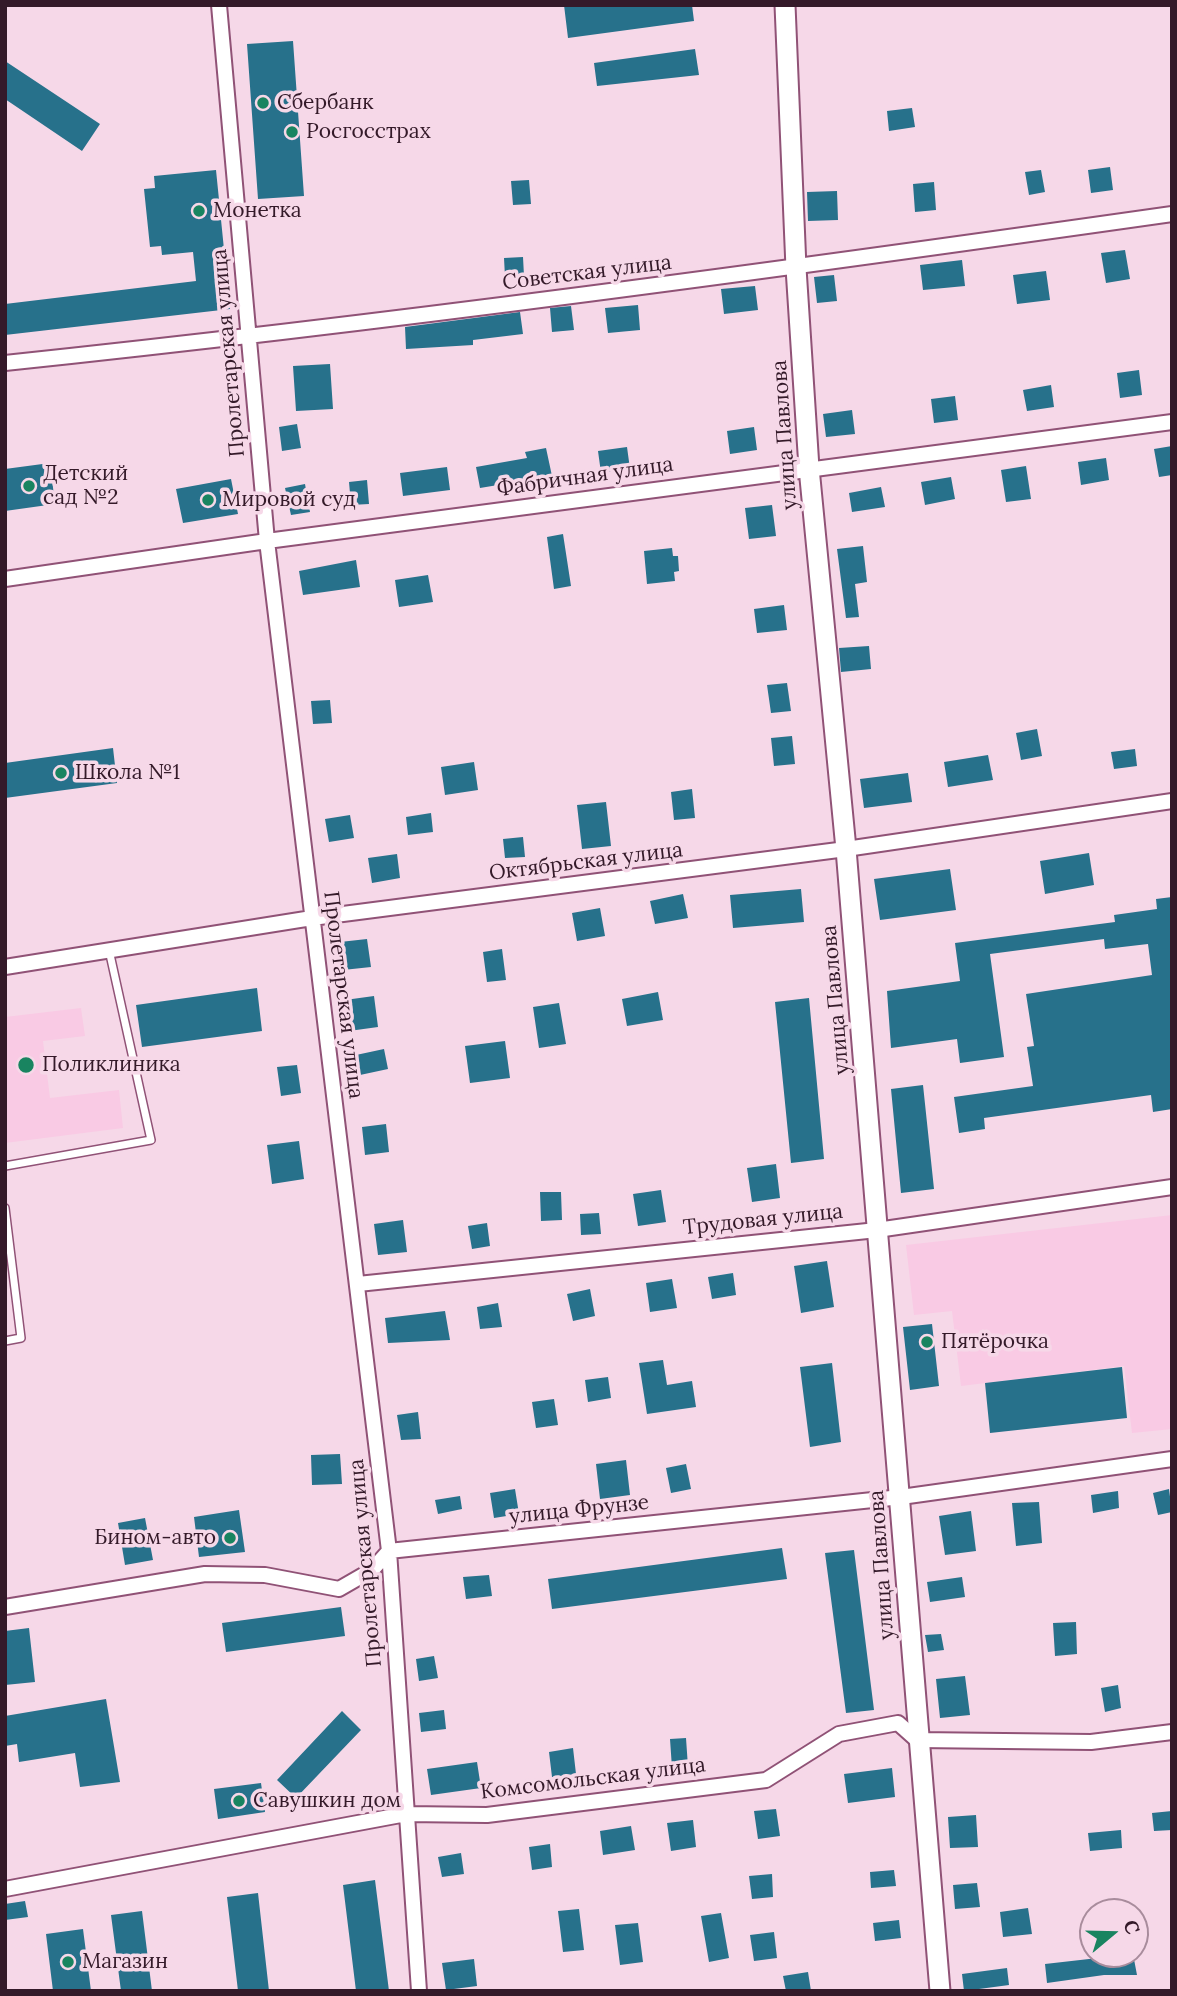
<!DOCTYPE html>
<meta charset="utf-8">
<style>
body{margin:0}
#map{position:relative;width:1177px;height:1996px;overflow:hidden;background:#f6d8e8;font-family:Lora,serif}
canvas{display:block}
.frame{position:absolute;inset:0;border:7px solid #341a29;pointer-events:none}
.north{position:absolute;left:1079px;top:1898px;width:70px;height:70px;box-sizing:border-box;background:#f6d8e8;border:2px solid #a88c9c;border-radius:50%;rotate:71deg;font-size:19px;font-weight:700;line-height:28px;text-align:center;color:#341a29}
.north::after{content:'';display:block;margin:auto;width:24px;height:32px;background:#198460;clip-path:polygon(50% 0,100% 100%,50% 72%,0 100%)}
</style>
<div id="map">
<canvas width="1177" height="1996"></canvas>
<div class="frame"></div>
<div class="north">С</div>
</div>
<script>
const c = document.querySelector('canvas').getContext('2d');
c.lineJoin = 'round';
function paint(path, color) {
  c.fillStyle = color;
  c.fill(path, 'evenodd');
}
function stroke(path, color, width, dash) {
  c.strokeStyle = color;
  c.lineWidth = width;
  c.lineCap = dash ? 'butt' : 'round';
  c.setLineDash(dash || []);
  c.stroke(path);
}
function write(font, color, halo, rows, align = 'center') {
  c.font = font + ' Lora,serif';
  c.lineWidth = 7;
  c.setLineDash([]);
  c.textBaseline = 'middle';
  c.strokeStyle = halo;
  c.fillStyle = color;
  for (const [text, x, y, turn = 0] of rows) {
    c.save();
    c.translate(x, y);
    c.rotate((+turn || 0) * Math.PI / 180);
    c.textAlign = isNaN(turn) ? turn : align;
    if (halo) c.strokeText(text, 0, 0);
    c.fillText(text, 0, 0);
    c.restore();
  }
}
paint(new Path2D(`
 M81 1008 85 1036 43 1041 50 1098 119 1090 123 1128 5 1143V1017Z
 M1172 1215V1429L1132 1433 1124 1366 961 1386 952 1311 914 1315 906 1245Z`), '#f9cae4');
paint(new Path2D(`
 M564 5H692L694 21 568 38Z
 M293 41 304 196 258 199 247 44Z
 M695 49 699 75 597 86 594 63Z
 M5 61 100 124 82 151 5 99Z
 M912 108 915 127 889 131 887 111Z
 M1110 167 1113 190 1091 193 1088 170Z
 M216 170 230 309 5 335V304L196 281 193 252 162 255 161 246 150 247 144 189 155 188 154 176Z
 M1041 170 1045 192 1029 195 1025 172Z
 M529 180 531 204 513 205 511 181Z
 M934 182 936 210 915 212 913 184Z
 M837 191 838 220 808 221 807 192Z
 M1125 250 1130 279 1106 283 1101 253Z
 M523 257 524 276 505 277 504 258Z
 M962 260 965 286 923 290 920 265Z
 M1046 271 1050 300 1017 304 1013 275Z
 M834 275 837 301 817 303 814 277Z
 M755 286 758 310 724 314 721 289Z
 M638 305 640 330 608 333 605 308Z
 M571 306 574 330 552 332 550 308Z
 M520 312 523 334 473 340V345L406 349 405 327Z
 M330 364 333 409 296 411 293 366Z
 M1139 370 1142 395 1120 398 1117 373Z
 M1051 385 1054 407 1027 411 1023 390Z
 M955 396 958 420 934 423 931 399Z
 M852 410 855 434 826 437 823 414Z
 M297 424 301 448 282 451 279 427Z
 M754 427 757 450 730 454 727 431Z
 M1172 446V475L1159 477 1154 449Z
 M627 447 630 469 601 473 598 451Z
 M546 448 552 476 480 488 476 467 527 458 525 452Z
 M1106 458 1109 480 1081 485 1078 462Z
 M50 463 55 504 5 511V469Z
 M1026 466 1031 499 1006 502 1001 470Z
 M447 467 450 490 403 496 400 473Z
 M951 477 955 499 925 505 921 482Z
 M231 479 238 514 183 523 176 489Z
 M367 480 369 504 351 505 349 482Z
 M305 484 310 512 291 515 285 488Z
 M881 487 885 507 852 512 849 493Z
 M772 505 776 536 749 539 745 508Z
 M563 534 571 586 554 589 547 537Z
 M863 546 867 582 855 584 859 617 846 618 837 549Z
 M672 548 673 556H678L679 571 674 572 675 581 647 584 644 551Z
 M356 560 360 587 303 595 299 571Z
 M428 575 433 602 399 607 395 580Z
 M784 605 787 630 757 633 754 609Z
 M869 646 871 669 841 672 839 648Z
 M787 683 791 711 771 713 767 685Z
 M330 700 332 723 313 724 311 701Z
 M1037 729 1042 756 1021 760 1016 733Z
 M792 736 795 764 774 766 771 738Z
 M113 748 117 783 5 798V763Z
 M1135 749 1137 766 1114 769 1111 752Z
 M988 755 993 780 948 787 944 762Z
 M474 762 478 790 445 795 441 767Z
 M908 773 912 802 864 808 860 779Z
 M692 789 695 818 674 820 671 792Z
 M606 802 611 846 582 849 577 805Z
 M431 813 433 832 408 835 406 817Z
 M350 815 354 838 329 842 325 819Z
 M523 837 525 857 505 858 503 839Z
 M1089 853 1094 885 1045 894 1040 861Z
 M397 854 400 878 372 883 368 858Z
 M950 869 956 910 880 920 874 879Z
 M801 889 804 922 733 928 730 895Z
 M683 894 688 918 655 924 650 901Z
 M1172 897V1109L1153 1112 1151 1095 984 1118 985 1129 959 1133 954 1097 1033 1086 1027 1047 1034 1046 1026 994 1152 975 1148 944 1105 949 1104 939 990 954 1004 1057 960 1063 957 1039 891 1048 887 991 960 981 955 943 1115 922 1114 915 1157 909 1156 899Z
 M600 908 605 936 577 941 572 913Z
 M367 939 371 967 343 970 340 942Z
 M502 949 506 980 487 982 483 952Z
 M257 988 262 1031 142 1047 136 1005Z
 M658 992 663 1020 627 1026 622 999Z
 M374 996 378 1027 349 1031 345 1000Z
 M809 998 824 1159 791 1163 775 1002Z
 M559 1003 566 1044 539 1048 533 1007Z
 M505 1041 510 1078 470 1083 465 1046Z
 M384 1049 388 1069 360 1075 356 1055Z
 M297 1065 301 1093 281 1096 277 1067Z
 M923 1085 934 1189 901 1193 891 1089Z
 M386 1124 389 1152 365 1155 362 1127Z
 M299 1141 304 1179 272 1184 267 1145Z
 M776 1164 780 1198 752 1202 747 1168Z
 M661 1190 666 1222 638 1226 633 1194Z
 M540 1192H561L562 1220 541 1221Z
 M599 1213 601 1234 581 1235 580 1214Z
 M403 1220 407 1252 378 1255 374 1224Z
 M487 1223 490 1246 472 1249 468 1226Z
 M827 1261 834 1307 801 1313 794 1266Z
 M733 1273 736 1295 712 1299 708 1277Z
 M672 1279 677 1308 650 1312 646 1283Z
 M590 1289 595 1316 573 1321 567 1294Z
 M498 1303 502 1327 480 1329 477 1307Z
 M445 1311 450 1340 388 1343 385 1318Z
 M932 1324 939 1386 910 1390 903 1327Z
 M663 1360 667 1385 692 1381 696 1407 647 1414 639 1363Z
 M832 1363 841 1442 810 1447 800 1367Z
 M1122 1367 1127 1418 990 1433 985 1383Z
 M608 1377 611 1398 588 1402 585 1380Z
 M554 1399 558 1425 536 1428 532 1402Z
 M418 1412 421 1439 401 1440 397 1415Z
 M340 1454 342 1484 312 1485 311 1455Z
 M626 1460 630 1495 600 1499 596 1464Z
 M686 1464 691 1489 671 1493 666 1468Z
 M515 1489 519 1514 494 1518 490 1493Z
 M1169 1489 1172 1512 1158 1515 1153 1493Z
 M1118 1491 1119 1508 1093 1513 1091 1495Z
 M460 1496 462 1509 438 1514 435 1500Z
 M1039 1502 1042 1543 1016 1546 1012 1503Z
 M239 1510 245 1552 199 1557 194 1517Z
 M971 1511 976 1551 945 1555 939 1516Z
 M145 1518 153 1560 125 1565 118 1523Z
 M782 1548 787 1579 552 1609 548 1579Z
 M854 1550 874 1710 846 1713 825 1553Z
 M489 1575 492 1596 466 1599 463 1577Z
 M962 1577 965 1597 930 1602 927 1582Z
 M341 1607 345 1636 226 1652 222 1623Z
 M1076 1622 1077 1654 1055 1656 1053 1623Z
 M29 1628 35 1682 5 1685V1631Z
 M941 1634 944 1650 928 1652 925 1635Z
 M434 1656 438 1678 419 1681 416 1659Z
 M965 1676 970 1715 940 1718 936 1679Z
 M1118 1685 1121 1708 1105 1712 1101 1688Z
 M106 1699 120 1782 80 1787 75 1753 19 1762 17 1744 5 1746V1716Z
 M444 1710 446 1729 421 1732 419 1713Z
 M342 1711 361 1730 296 1798 277 1780Z
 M686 1738 688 1767 672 1768 670 1739Z
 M573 1748 576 1774 552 1777 549 1752Z
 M477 1762 481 1788 431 1795 427 1769Z
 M892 1768 895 1797 848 1803 844 1774Z
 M261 1783 265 1812 218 1819 214 1789Z
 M776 1809 780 1836 758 1839 754 1811Z
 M1172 1811V1830L1154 1831 1152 1813Z
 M976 1815 978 1847 950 1848 948 1817Z
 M693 1820 696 1847 671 1851 667 1823Z
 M631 1826 635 1850 603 1855 600 1831Z
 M1121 1830 1122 1848 1090 1851 1088 1833Z
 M550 1844 552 1867 532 1870 529 1847Z
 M461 1853 464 1874 442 1877 438 1857Z
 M894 1870 896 1886 871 1888 870 1872Z
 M772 1874 773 1897 752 1899 749 1876Z
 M375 1880 389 1991H356L343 1885Z
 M977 1883 980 1907 955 1909 953 1885Z
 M258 1893 269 1991H238L227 1897Z
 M25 1901 28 1917 5 1920V1904Z
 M1028 1908 1032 1934 1003 1937 1000 1912Z
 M579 1909 584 1950 563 1952 558 1911Z
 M142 1911 152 1991H121L111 1915Z
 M721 1913 729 1958 709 1962 701 1916Z
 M899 1920 901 1938 875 1941 873 1923Z
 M638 1923 643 1962 620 1965 615 1925Z
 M83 1929 91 1991H53L46 1934Z
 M774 1932 777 1958 754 1961 750 1935Z
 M1133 1954 1137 1975H1104L1047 1983 1045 1964Z
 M474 1959 477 1986 446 1990 442 1963Z
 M1007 1968 1009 1985 964 1991 962 1974Z
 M808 1972 811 1991H786L783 1976Z`), '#27718b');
const lane = new Path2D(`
 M5 1166 151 1140 109 950
 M5 1208 21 1338 5 1341`);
const street = new Path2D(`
 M219 5 267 541 389 1551 419 1991
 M5 363C395 322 784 269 1172 214
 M5 579 267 541 1172 422
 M5 967 312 918 846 849 1172 801
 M358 1284 877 1230 1172 1187
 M5 1607 205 1574 265 1575 339 1589 372 1570 389 1551 901 1497 1172 1459
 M5 1889 406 1814 487 1815 766 1780 839 1734 898 1723 917 1740 1091 1742 1172 1732`);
const secondary = new Path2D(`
 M785 5 796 268 809 468 846 849 940 1991`);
stroke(lane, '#905276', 10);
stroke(street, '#905276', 18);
stroke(secondary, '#905276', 23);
stroke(lane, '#fff', 7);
stroke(street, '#fff', 14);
stroke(secondary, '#fff', 19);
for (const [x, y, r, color] of [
 [263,103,7,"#198460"],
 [292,132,7,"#198460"],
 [199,211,7,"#198460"],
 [29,486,7,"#198460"],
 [208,500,7,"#198460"],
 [61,773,7,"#198460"],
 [26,1065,9,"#198460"],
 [927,1342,7,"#198460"],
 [230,1538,7,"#198460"],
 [239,1801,7,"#198460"],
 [68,1962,7,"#198460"]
]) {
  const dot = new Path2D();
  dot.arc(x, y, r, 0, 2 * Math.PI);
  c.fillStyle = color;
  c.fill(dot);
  stroke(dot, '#f6d8e8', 2.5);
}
write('21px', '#341a29', '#f6d8e8', [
 ["Сбербанк",277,103],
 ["Росгосстрах",306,132],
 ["Монетка",213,211],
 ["Детский",43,474],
 ["сад №2",43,498],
 ["Мировой суд",222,500],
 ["Школа №1",75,773],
 ["Поликлиника",42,1065],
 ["Пятёрочка",941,1342],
 ["Бином-авто",216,1538,"right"],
 ["Савушкин дом",253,1801],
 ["Магазин",82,1962]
], 'left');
write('21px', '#341a29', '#f6d8e8', [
 ["Советская улица",587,273,-7],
 ["Пролетарская улица",229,353,-95],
 ["улица Павлова",785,435,-94],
 ["Фабричная улица",585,477,-8],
 ["Октябрьская улица",586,862,-7],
 ["Пролетарская улица",343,995,83],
 ["улица Павлова",836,1000,-95],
 ["Трудовая улица",763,1220,-6],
 ["улица Фрунзе",579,1510,-6],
 ["Пролетарская улица",366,1563,-95],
 ["улица Павлова",882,1565,-94],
 ["Комсомольская улица",593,1779,-7]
]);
</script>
